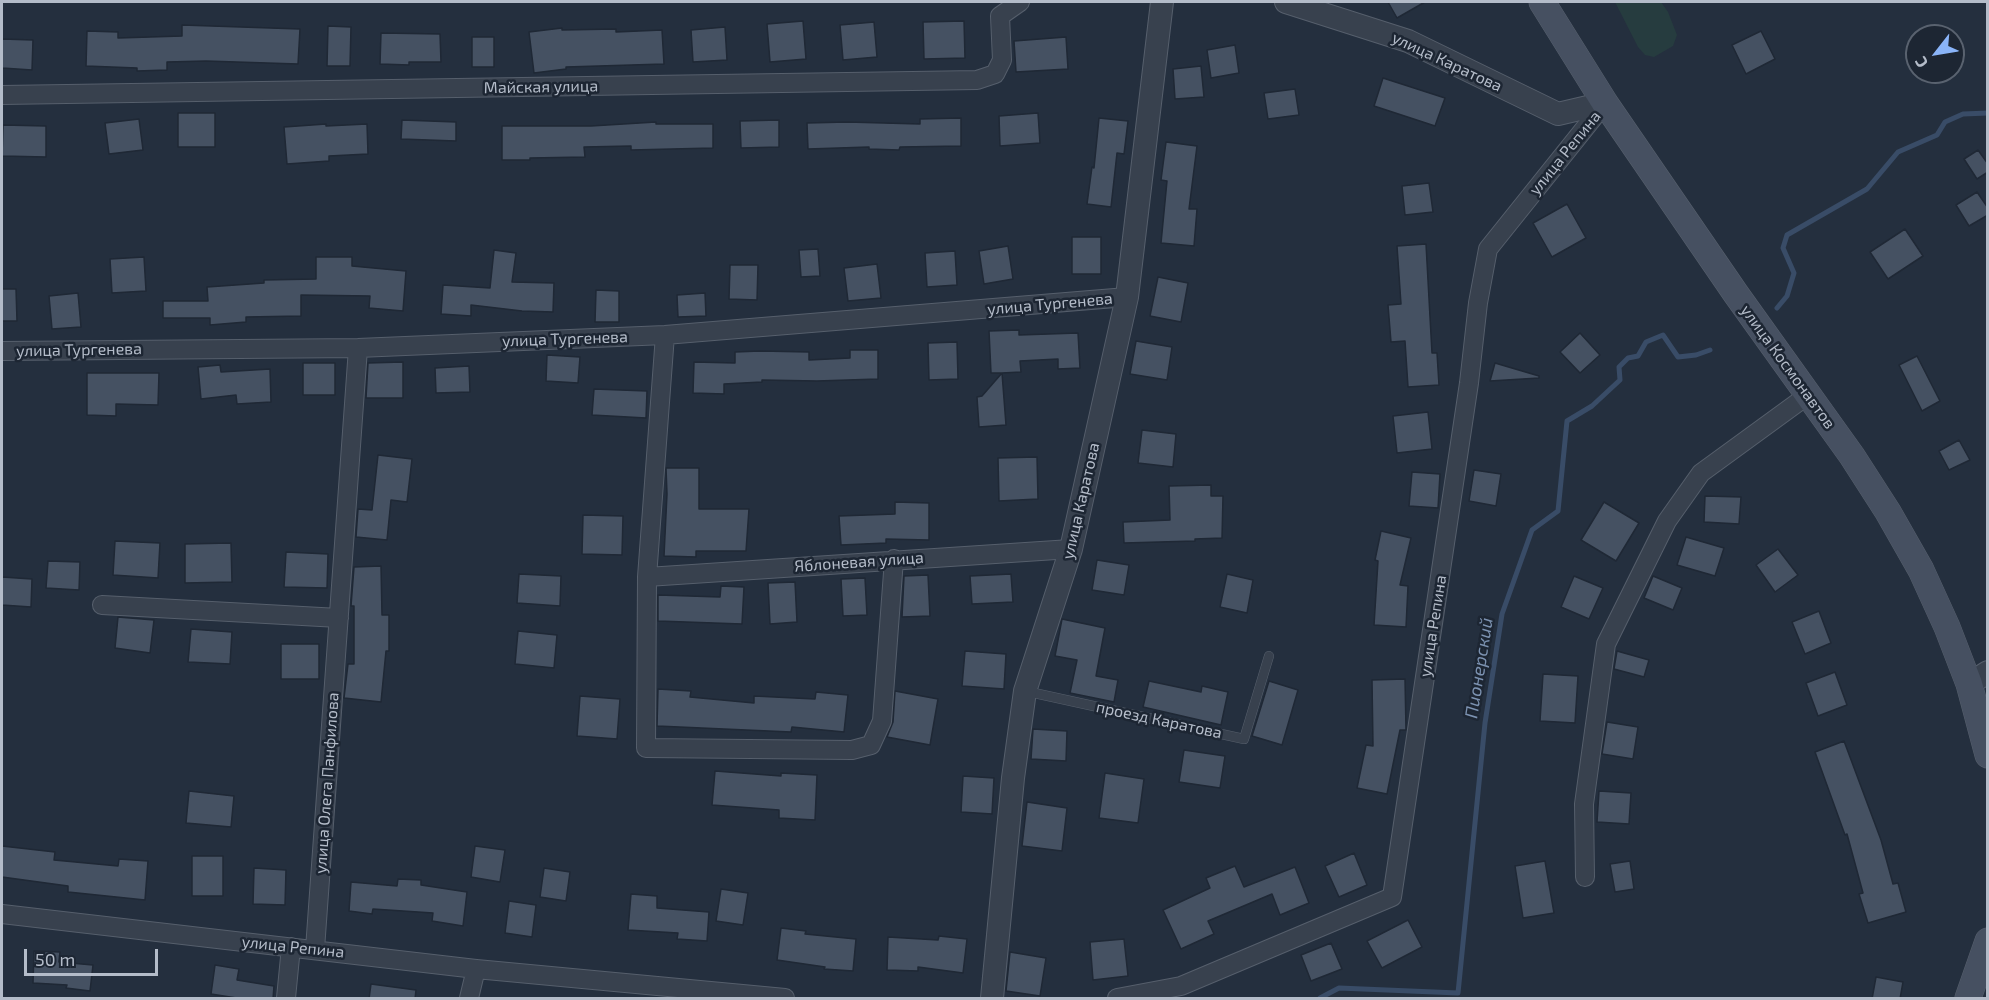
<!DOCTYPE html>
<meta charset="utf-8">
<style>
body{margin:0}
#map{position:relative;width:1989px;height:1000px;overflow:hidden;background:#242f3e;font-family:"Exo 2",sans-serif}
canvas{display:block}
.frame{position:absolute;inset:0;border:3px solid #b4bcc9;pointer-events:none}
.north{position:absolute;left:1905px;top:24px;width:60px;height:60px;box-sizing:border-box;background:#1d2633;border:2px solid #59626f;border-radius:50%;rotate:239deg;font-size:16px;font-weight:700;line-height:24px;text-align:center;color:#b4bcc9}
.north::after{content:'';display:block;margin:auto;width:21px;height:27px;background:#8ab4f8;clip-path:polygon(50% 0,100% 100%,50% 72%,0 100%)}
.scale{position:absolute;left:24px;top:949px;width:134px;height:27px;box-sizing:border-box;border:3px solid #b4bcc9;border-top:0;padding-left:8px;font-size:18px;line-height:21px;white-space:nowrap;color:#b4bcc9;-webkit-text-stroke:4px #1d2633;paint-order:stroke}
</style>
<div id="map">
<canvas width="1989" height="1000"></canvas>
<div class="frame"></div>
<div class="north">С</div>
<div class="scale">50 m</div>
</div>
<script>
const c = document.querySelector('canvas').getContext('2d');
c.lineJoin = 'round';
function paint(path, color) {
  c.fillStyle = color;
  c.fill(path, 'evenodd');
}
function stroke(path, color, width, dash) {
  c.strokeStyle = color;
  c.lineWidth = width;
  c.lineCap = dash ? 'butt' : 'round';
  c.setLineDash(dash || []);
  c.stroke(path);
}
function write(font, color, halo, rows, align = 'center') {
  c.font = font + ' "Exo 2",sans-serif';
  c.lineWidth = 5;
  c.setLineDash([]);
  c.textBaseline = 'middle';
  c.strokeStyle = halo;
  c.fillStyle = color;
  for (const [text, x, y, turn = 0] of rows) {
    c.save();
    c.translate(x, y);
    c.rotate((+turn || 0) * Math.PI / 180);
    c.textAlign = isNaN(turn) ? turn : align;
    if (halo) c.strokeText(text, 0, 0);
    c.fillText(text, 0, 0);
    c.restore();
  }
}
paint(new Path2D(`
 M1615 2H1661L1668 12 1677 35 1673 46 1654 57 1645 55 1638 47Z`), '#263c3f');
stroke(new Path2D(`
 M1777 308 1787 296 1794 273 1783 248 1787 235 1867 189 1898 152 1937 135 1945 122 1963 114 1988 113
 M1320 998 1339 988 1458 993 1485 723 1502 614 1532 530 1558 511 1567 421 1592 406 1620 380 1619 367 1628 358 1638 356 1646 342 1663 335 1678 357 1696 355 1710 350`), '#394c67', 5);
const building = new Path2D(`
 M1388 2H1425L1397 18Z
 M803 21 806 59 770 62 767 24Z
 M964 21 965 58 924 59 923 22Z
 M874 22 877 57 843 60 840 25Z
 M182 25 300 29 298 64 206 61 167 62V70L137 71V68L86 66 87 31 118 32V38L182 36Z
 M328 26 351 27 350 66H327Z
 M725 27 727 60 693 62 691 30Z
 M562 28V30L616 29V32L662 30 664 64 566 67V69L534 73 529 32Z
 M1761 31 1775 59 1746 74 1732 45Z
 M381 33 440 34 441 62H409V65L380 64Z
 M472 37H494V67H472Z
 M1066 37 1068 69 1016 72 1014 41Z
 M2 39 33 40 32 70 2 68Z
 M1235 45 1239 73 1211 78 1207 50Z
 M1201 66 1204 97 1175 99 1173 69Z
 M1383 78 1445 98 1435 126 1374 106Z
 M1295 89 1299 115 1268 119 1264 93Z
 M178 113H215V147H178Z
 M1038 113 1040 143 1000 146 999 116Z
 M961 118V146L900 147 899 150 869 149V147L808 149 807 123 847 122 920 124V119Z
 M1099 118 1128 121 1124 154 1117 153 1111 207 1087 204 1092 167 1094 168Z
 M139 119 143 150 109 154 105 123Z
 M402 120 456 122V141L401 139Z
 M779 120V147L741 148 740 121Z
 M656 122V124H713V148L631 150V146L584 147 585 157 530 158V160H502V126H591Z
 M326 124V126L367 124 368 154 329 156V161L287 164 284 127Z
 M3 125 46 126V157L2 156Z
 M1166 142 1197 146 1189 209H1197L1194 246 1161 243 1167 181 1161 180Z
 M1978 150 1988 164V172L1977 179 1964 159Z
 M1429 183 1433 212 1405 215 1402 186Z
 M1977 192 1988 208V215L1969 226 1956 205Z
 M1567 204 1586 238 1552 257 1533 223Z
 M1905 229 1923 256 1888 279 1870 252Z
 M1072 237H1101V274H1072Z
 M1426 244 1432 353H1437L1439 385 1408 387 1405 341 1391 342 1388 305 1401 304 1397 246Z
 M1008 246 1013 279 984 284 979 251Z
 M818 249 820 276 801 277 799 250Z
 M494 250 516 253 512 282 554 283 553 312 522 311 471 305V316L441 314 443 285 490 288Z
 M955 251 957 285 927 287 925 253Z
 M144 257 146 291 112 293 110 259Z
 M316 257H352V266L406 271 403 311 369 308 370 296 301 295V316L246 317V322L210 325V318H163V301H208L207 287 264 283V280L316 279Z
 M877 264 881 298 848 301 844 268Z
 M730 265H758L757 300 729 299Z
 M1158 277 1188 283 1181 322 1150 316Z
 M2 289H16L17 321H2Z
 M596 290 619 291V322H595Z
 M78 293 81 327 52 329 49 296Z
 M705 293 706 316 678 317 677 295Z
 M1019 330V335L1078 333 1080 368 1058 369V359L1020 361 1021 372 1002 373 1006 425 979 427 977 397 982 396 1002 373H991L989 331Z
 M1580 333 1600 355 1580 373 1560 352Z
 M1136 341 1172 347 1167 380 1130 374Z
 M957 342 958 379 929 380 928 343Z
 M850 350H878V379L817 381 762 380V382L724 384V394L693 393 694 362 735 363V352L760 351 809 352V360L850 358Z
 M547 355 580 357 578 383 546 381Z
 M1917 356 1940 401 1922 411 1899 365Z
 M403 362V398H366L368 363Z
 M303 363H335V395H303Z
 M1495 363 1539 376V378L1490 381Z
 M220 365 221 372 270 369 271 402 237 404 236 395 201 399 198 367Z
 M469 366 470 392 436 393 435 368Z
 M87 373H159L158 405 116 404V416L87 415Z
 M594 389 647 391 646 418 592 415Z
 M1428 412 1432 449 1397 453 1393 416Z
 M1142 430 1176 434 1173 467 1138 463Z
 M1959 440 1970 460 1949 470 1939 451Z
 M378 455 412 459 407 502 391 500 387 540 356 537 358 509 372 510Z
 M1037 457 1038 499 999 501 998 458Z
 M666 468H699V509H749L746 551H696V557L664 556 667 494Z
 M1474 470 1501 474 1496 506 1469 501Z
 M1412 472 1440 474 1438 508 1409 506Z
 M1211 485V496H1223L1222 538 1195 539V541L1124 543 1123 522 1170 520 1169 486Z
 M1705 496 1741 497 1739 524 1704 522Z
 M895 502 929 503V540L886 539V543L841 545 839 516 895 514Z
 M1604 502 1639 523 1616 561 1581 540Z
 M583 515 623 516 622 555 582 554Z
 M1381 531 1411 538 1400 585 1408 586 1406 627 1374 625 1378 561 1375 560Z
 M1686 537 1724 548 1715 576 1677 565Z
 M115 541 160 543 158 578 113 575Z
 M231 543 232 582 185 583V544Z
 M1778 549 1798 575 1775 592 1756 565Z
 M286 552 328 554 327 588 284 587Z
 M1097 560 1129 565 1124 595 1092 590Z
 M48 561 80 562 79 590 46 588Z
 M381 566 382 615H389V651H386L381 702 344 698 348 664H354V606H351L354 567Z
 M519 574 561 576 560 606 517 603Z
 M1011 574 1013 602 972 604 970 576Z
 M1227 574 1253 580 1247 613 1220 607Z
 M928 575 930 616 902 617 904 576Z
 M1574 576 1603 588 1589 619 1561 607Z
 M1653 576 1682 588 1673 610 1644 598Z
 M2 577 32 579 31 607 2 605Z
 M865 578 867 615 843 616 841 579Z
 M795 582 797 622 770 624 768 583Z
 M721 586 744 587 742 624 658 621V595L720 597Z
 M1819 611 1831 643 1805 654 1792 622Z
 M118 617 154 620 150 653 115 648Z
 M1062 619 1105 628 1096 676 1118 680 1114 702 1070 693 1077 660 1055 656Z
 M191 629 232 632 230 664 188 662Z
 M518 631 557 635 554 668 515 664Z
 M281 644H319V679H281Z
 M965 651 1006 654 1004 689 962 686Z
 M1617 651 1649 660 1644 677 1614 669Z
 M1835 672 1847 705 1818 716 1806 683Z
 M1543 674 1578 676 1575 723 1540 721Z
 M1405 679 1406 730H1400L1387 794 1357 788 1366 745 1373 746 1372 680Z
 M1149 681 1201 692 1202 686 1228 692 1221 725 1143 707Z
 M1269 681 1298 690 1282 745 1252 736Z
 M658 689 691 691 690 697 754 703V696L815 699 816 692 848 695 844 732 792 727 791 732 657 726Z
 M895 691 938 699 930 745 887 737 893 722Z
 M580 696 620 699 617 739 577 736Z
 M1607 722 1638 727 1633 759 1602 754Z
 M1033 729 1067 731 1066 761 1031 759Z
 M1844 741 1881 840 1893 884 1898 883 1906 912 1868 923 1859 894 1863 893 1847 834 1845 835 1815 752Z
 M1184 750 1225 756 1220 788 1179 782Z
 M715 771 781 776V773L817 775 815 820 779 818V810L712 805Z
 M1105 773 1144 779 1138 823 1099 818Z
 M963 776 994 778 992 814 961 812Z
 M189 791 234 796 231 827 186 823Z
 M1599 791 1631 793 1629 824 1597 822Z
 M1027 802 1067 808 1062 851 1022 846Z
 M2 846 55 852 54 860 118 866 119 859 148 861 145 900 68 892V886L2 877Z
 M475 846 505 850 500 882 471 877Z
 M1354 853 1367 885 1339 897 1325 866Z
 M192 856H223V896H192Z
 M1545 861 1554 913 1523 918 1515 866Z
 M1630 861 1634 889 1615 892 1610 864Z
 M1235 866 1244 887 1295 867 1309 903 1280 915 1272 894 1208 921 1214 934 1181 949 1163 910 1210 888 1206 878Z
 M254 868 286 870 285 905 253 904Z
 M544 868 570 872 566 901 540 897Z
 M398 879 421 880V885L467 892 463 926 432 921 433 913 373 909 372 914 349 911 351 882 397 886Z
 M721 889 748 893 743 925 716 921Z
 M631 894 657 896V908L709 912 707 941 677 939 678 933 628 930Z
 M509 901 536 905 532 937 505 933Z
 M1408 920 1422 947 1382 968 1367 941Z
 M781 928 806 931 805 934 856 939 853 971 824 969 825 967 777 960Z
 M939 936 967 939 963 973 918 967V971L887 970 888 937 938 940Z
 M1124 939 1128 976 1093 980 1090 942Z
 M1331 943 1342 969 1311 981 1301 955Z
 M34 951 60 952 59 962 93 965 90 991 66 988 67 985 33 983Z
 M1010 952 1046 958 1040 996 1006 991Z
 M215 965 239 969 237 980 274 986 273 999H243L211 994Z
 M1876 977 1903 982 1900 999H1872Z
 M371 984 416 990 415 999H369Z`);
paint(building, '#455162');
stroke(building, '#1f2835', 1.5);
const service = new Path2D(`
 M1025 691 1244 739 1269 656`);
const minor = new Path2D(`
 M2 95 977 80 995 74 1002 60 1000 16 1020 2
 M665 335 647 577 646 748 852 750 871 745 882 721 894 559
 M2 351 358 348 665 335 1127 297
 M647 577 1071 549
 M102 605 339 618
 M1585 877 1584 804 1606 644 1667 521 1701 473 1808 395
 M2 914 476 969 785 998
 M315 949 358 348
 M286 998 291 947
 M469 998 476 969
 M1117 998 1181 986 1392 897 1469 383 1478 303 1488 249 1605 103`);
const tertiary = new Path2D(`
 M1286 2 1408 41 1558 114 1605 103
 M1969 684 1988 672
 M992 998 1013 778 1025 691 1071 549 1127 297 1162 2`);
const secondary = new Path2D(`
 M1542 2 1605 103 1736 294 1852 456 1888 512 1921 570 1947 627 1969 684 1988 755
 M1968 998 1988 941`);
stroke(service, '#565f6c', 10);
stroke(minor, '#565f6c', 20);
stroke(tertiary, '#565f6c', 24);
stroke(secondary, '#565f6c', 27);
stroke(service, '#38414e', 9);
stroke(minor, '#38414e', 18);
stroke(tertiary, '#38414e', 22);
stroke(secondary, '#465061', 26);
write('16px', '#b4bcc9', '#1d2633', [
 ["улица Каратова",1447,62,25],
 ["Майская улица",541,87,-1],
 ["улица Репина",1565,153,-51],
 ["улица Тургенева",1050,304,-5],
 ["улица Тургенева",565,339,-2],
 ["улица Тургенева",79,350,-1],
 ["улица Космонавтов",1788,367,54],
 ["улица Каратова",1081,501,-77],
 ["Яблоневая улица",859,562,-4],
 ["улица Репина",1433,626,-81],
 ["проезд Каратова",1159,720,12],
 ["улица Олега Панфилова",327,783,-86],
 ["улица Репина",293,947,6]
]);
write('italic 18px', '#7c92b1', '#1d2633', [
 ["Пионерский",1479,668,-81]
]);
</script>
